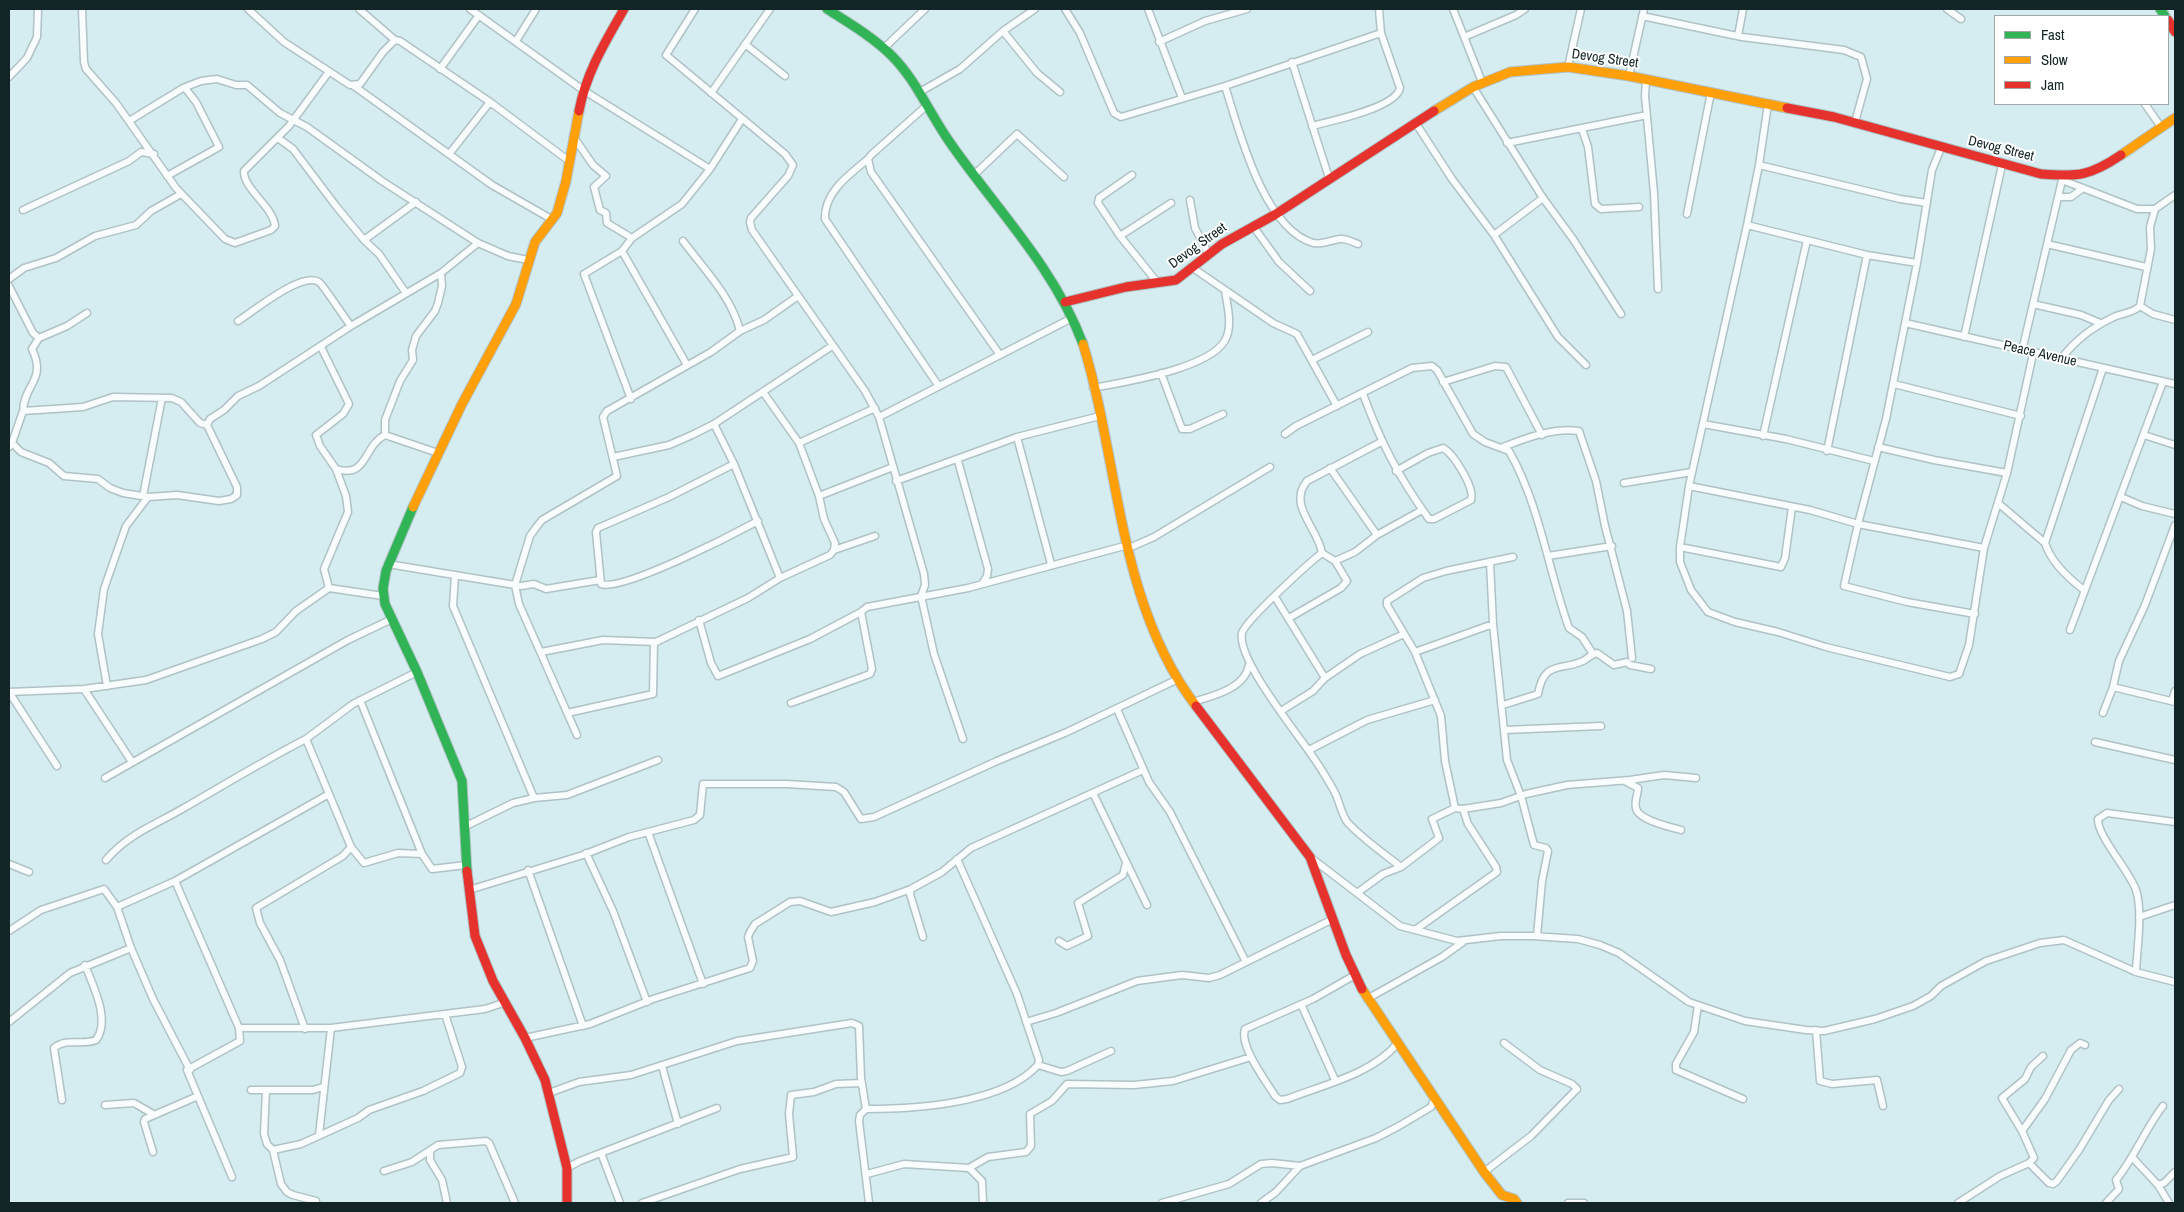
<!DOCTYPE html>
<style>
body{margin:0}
#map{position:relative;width:2184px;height:1212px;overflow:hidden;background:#d5ecf0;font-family:"Archivo Narrow",sans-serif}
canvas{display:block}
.frame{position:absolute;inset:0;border:10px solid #132427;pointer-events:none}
.legend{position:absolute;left:1994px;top:15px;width:175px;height:90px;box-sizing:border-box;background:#fff;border:1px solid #a1a7a9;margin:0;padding:6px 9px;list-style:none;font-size:15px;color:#132427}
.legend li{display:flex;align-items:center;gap:10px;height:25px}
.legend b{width:25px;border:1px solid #a1a7a9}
</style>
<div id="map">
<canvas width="2184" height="1212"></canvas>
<div class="frame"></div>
<ul class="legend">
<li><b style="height:6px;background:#30b455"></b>Fast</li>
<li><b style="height:6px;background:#ff9f0a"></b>Slow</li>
<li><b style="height:6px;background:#e5322d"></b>Jam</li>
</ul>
</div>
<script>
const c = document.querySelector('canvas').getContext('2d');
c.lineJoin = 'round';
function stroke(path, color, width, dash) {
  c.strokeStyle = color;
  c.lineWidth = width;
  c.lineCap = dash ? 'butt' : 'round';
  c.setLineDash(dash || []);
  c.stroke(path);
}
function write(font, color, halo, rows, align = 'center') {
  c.font = font + ' "Archivo Narrow",sans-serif';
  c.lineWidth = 4;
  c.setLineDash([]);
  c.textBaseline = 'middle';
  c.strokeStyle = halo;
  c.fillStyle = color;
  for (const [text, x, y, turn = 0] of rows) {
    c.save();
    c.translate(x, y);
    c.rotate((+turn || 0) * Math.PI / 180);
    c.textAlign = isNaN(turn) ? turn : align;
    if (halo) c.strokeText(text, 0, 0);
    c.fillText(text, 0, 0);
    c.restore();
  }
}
const street = new Path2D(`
 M82 9 84 62 86 69 116 103 176 188 225 239 235 243 271 230 275 226C273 206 243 189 244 171L289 126 328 73
 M248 9 284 42 350 85 360 84 383 52 395 40 400 41 490 102 569 161
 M359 9 395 40
 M470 9 583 90 710 169
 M695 9 666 55 785 154 793 165 788 176 751 218 750 222 752 230 865 391 879 417 924 574 925 585 921 596 934 654 963 739
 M1065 9 1080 33 1114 113 1121 117 1225 86 1381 33
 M1148 9 1182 98
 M1453 9 1482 82
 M1947 9 1961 19
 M1642 16 1742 37 1844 50 1861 57 1867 79 1855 122
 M1003 31 1037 73 1060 92
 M1738 36 1743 9
 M1464 37 1516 15 1525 9
 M516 41 536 9
 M1159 42 1205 21 1247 9
 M745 44 785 76
 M884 48 925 9
 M1292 62 1329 178
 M1568 67 1581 9
 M440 69 479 15
 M1629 76 1644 9
 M9 77 27 58 37 37 38 9
 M1646 79 1645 96 1654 193 1658 289
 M354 86 492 185 553 220
 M1225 86C1239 130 1263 228 1313 243 1322 245 1331 240 1340 239 1346 238 1352 242 1358 244
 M1473 87 1543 198 1573 239 1621 314
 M711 93 770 9
 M918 93 960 69 1003 31 1035 9
 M1768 104 1759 165 1747 225 1689 486 1680 547V562L1691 590 1708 612 1735 622 1778 632 1826 647 1950 677 1959 674 1969 645 1984 548 2007 473 2033 354
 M2145 104 2161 127
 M925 107 871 155 868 159 871 172 1000 355
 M129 121 183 88 201 81 217 79 236 85H247L280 113 307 127 382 181 478 243 508 256 528 260
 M1415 122 1452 179 1494 235
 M1312 126C1331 121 1396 108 1400 88L1381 33 1379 9
 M1582 129 1588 147 1595 204 1601 209 1639 207
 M573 136 593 165 606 176 594 187 600 210 606 213 607 223 632 238
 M278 138 293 149 336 206 364 240 379 254 406 293
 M1507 143 1647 115
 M1941 148 1932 170 1917 263 1886 419 1858 524 1844 586 1907 602 1975 614
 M450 153 490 102
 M868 159C849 175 824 192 825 219L938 385
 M1759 165 1900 199 1927 203
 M975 174 1017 134 1064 177
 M1132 175 1099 198 1098 203 1120 236 1157 282
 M167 176 219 147 196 102 185 88
 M2062 180 2137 209H2155L2175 195
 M2058 197H2071L2083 188
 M1543 198 1494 235 1558 337 1586 365
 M1190 200 1195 228 1209 255
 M23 210 129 161 141 152 154 154
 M1687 214 1711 92
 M1747 225 1867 255 1917 263
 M1253 226 1279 262 1310 291
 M1120 236 1171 203
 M364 240 416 202
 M683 241C703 268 732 297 740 331
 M2047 244 2146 267
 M622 251 687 365
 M1193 268 1273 323 1297 334 1337 406
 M9 279 24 268 56 258 95 236 136 225 151 211 181 194
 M9 286 33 333 39 338 67 326 87 313
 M2033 304 2081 315 2100 323
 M2140 306 2153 314 2175 320
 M238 321C254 311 302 271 319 282 324 286 345 319 351 326
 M1905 323 2175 384
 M1964 337 2002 165
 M321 347 349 404 343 414 316 435 320 446 336 469 346 496 348 512 324 569 329 588
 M2022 351 2063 176
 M2061 359C2075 340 2094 326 2116 316 2124 313 2133 313 2140 306L2151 249 2150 227 2155 209
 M1312 360 1368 332
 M1161 373 1182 429H1190L1223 414
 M1443 382 1495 366 1506 367 1542 435
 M1894 384 2021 416
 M1093 388C1124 382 1217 368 1227 336 1232 322 1227 305 1225 290
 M763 392 799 443 819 496 824 519 835 543 834 550
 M1363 394C1381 443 1398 476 1429 519H1434L1471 500C1475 488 1454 454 1443 448L1428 453 1396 471
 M631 399 584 274 622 251 632 238 682 204 710 169 742 119
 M23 411C24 384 47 380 32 349L39 338
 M879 417 1072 318
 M714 424 734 464 780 578
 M1703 424 1786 439 1874 461
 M1285 434 1296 426 1412 368 1432 366 1437 370 1473 434 1485 442 1509 451C1540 505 1548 570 1569 628L1582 637 1593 654
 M385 435V420L400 381 413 360 412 350 416 336 435 311 438 303 442 286 441 273
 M2144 435 2175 445
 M1763 436 1807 240
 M1017 437 1051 564
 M12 443 21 452 49 463 64 476 98 479 110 488 123 493 148 497 177 495 219 501 231 499 237 495V487L207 425 210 419 224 410 238 396 259 386 351 326 441 273 478 243
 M799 443 875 408
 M9 447 12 443 23 411 83 407 113 397 172 398 181 402 200 423 207 425
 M1503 447C1526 438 1554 427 1579 431L1596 481 1605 526 1627 611 1632 658
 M1878 447 1934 460 2007 473
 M1827 451 1867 255
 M613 457 669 445 692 435 714 424 832 346
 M958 461 988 569 987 576 982 584
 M734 464 669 497 598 528 596 532 601 584C622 592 734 534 758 521
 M1330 468 1377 535
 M336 469C368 479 363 446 385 435L438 453
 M896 481 1017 437 1100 416
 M1624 483 1692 472
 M1689 486 1810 510 1858 524 1984 548
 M143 496 162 398
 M819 496 893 467
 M2121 497 2142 506 2175 514
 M1998 503 2045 543C2051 562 2068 578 2084 590
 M2045 543 2103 368
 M1680 547 1781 567 1785 558 1792 507
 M1129 548 1154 537 1270 467
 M1322 553C1310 562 1245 621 1242 633 1236 661 1305 742 1321 769 1326 777 1332 786 1336 795 1340 804 1342 816 1348 823 1363 839 1383 853 1401 867
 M1322 553C1318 528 1287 505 1307 481L1381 442
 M1548 556 1612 546
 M1335 561 1355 552 1377 535 1422 510
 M1490 562 1493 624 1507 760 1521 796 1534 845 1546 848 1548 851 1542 881 1537 936
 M388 564 521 586 534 584 546 589 600 580
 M455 575 453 606 534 798
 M1275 597 1325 678
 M1289 618 1341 588 1347 581 1335 561 1322 553
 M699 620 711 663 718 676 810 639 861 612 867 607 968 588 1128 545
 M2070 630 2163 382
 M541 652 603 640 656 642 748 598 780 578 830 555 834 550 875 536
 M1415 652 1493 624
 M107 686 98 634 104 589 126 526 148 497
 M2113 687 2175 702
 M84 689 132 762
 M9 692 84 689 146 680 262 639 276 632 296 611 329 588 383 596
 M9 692 57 766
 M360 700 422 854 432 869 466 865
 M2172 701 2175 691
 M1193 702C1212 696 1245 689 1249 665
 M791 703 870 674 872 669 861 612
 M1503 705 1538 694C1544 660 1561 671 1583 661 1589 658 1591 654 1597 653L1614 665 1627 662 1630 665 1651 669
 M1117 709 1149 782 1170 812 1246 962
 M1281 711 1313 691 1325 678 1360 654 1404 634
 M567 713 653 694 654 642
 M2103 713 2113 687 2119 661 2145 605 2175 525
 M1504 730 1601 726
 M577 735 519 604 515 585 530 536 535 529 542 520 617 476 603 417 607 411 711 352 740 331 764 320 798 296
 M2095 742 2175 760
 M1309 750 1367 720 1435 700
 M105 778 348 640 392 619
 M1625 781 1638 788C1638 794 1634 802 1636 808 1638 820 1670 827 1681 830
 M1093 793 1147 905
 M329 794 351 847 364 863 398 853 422 854
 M1455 808 1445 761 1441 716 1415 652 1387 605V601L1423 578 1446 571 1513 557
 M464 827 513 803 534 798 567 795 658 760
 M648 832 703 984
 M586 853 613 911 647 1002
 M1310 857 1400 926 1457 941 1501 936H1533L1578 939 1600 945 1619 953 1689 1002 1745 1021 1806 1030 1824 1031 1875 1019 1913 1006 1931 996 1941 986 1986 961 2040 943 2064 940 2136 972 2175 982
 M106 860C128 834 153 826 182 809 224 785 263 761 306 739
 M9 864 29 872
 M528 870 583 1026
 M175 881 239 1028 240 1041 187 1070 232 1177
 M911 889 910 894 923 937
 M469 890 583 855 629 837 694 820 700 815 703 784H787L836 787 844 792 861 819 874 817 997 761 1067 732 1176 680
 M1357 893 1383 874 1401 867 1439 838 1432 819 1455 808 1463 809 1501 803 1526 794 1567 785 1630 780 1664 775 1696 778
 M117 907 175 881 329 794 306 739 353 704 417 672
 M2139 917 2175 905
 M1415 930 1497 872 1496 867 1468 824 1463 809
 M9 931 41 910 104 889 117 907 131 948 153 999 190 1070
 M1059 941 1067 946 1088 936 1078 903 1123 875 1126 863
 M2136 972C2137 948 2143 912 2136 890 2129 870 2097 836 2098 819L2107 813 2175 822
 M1355 975 1313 999 1245 1029C1239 1046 1266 1081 1275 1096L1280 1100 1287 1099C1323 1085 1372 1074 1397 1044
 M1367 999 1442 957 1463 942
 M1301 1004 1335 1080
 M1698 1005 1694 1032 1676 1064V1070L1743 1099
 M9 1022 70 973 131 948
 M1026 1022 1056 1013 1137 981 1182 975 1209 978 1220 975 1333 919
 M239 1028H331L485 1009 503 1003
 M305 1029 280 960 260 923 256 908 343 856 351 847
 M1816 1030 1820 1081 1832 1084 1877 1080 1883 1106
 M525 1038 590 1024 653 999 750 968 753 961 748 937 750 932 755 924 790 902 800 901 831 912 875 902 911 889 942 872 971 848 1143 770
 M1038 1065 1061 1072 1067 1071 1111 1051
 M662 1066 678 1124
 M251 1090H313L323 1087
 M266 1090 264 1134 267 1144 273 1150 281 1184 287 1192 293 1195 316 1201
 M549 1093 579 1082 631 1075 737 1041 852 1023 859 1026 861 1078 866 1109 860 1115 859 1121 869 1203
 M62 1100 54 1048C67 1037 82 1046 96 1040 111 1020 93 986 85 965
 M105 1105 134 1103 153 1114
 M866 1109C915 1109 1003 1104 1038 1065L1039 1060 1017 994 957 859
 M2022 1131 2045 1099 2071 1050 2080 1043 2085 1045
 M319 1135 331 1028
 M273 1150 301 1144 358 1118 369 1110 423 1091 460 1073 462 1067 445 1014
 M430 1151V1160L442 1180 447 1203
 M153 1152 144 1122 145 1119 198 1096
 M601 1153 620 1203
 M2132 1157 2158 1185 2169 1203
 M2029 1163 2049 1183 2053 1184 2057 1181 2079 1150 2109 1100 2119 1089
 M567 1168 580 1161 717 1108
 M969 1168 982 1181 983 1203
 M384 1171 412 1162 438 1145 486 1141 489 1143 515 1203
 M1484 1172 1531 1136 1577 1089 1572 1084 1540 1070 1504 1043
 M867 1174 904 1164 969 1168 988 1157 1026 1152 1031 1146 1030 1114 1052 1101 1067 1084 1134 1085 1173 1081 1251 1057
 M2158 1185 2164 1183 2175 1172
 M642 1203 740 1169 793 1157 789 1114 791 1095 814 1092 836 1084 862 1083
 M1162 1203 1229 1184 1261 1164 1272 1163 1300 1166
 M1261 1203 1276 1192 1300 1166 1376 1138 1399 1126 1431 1107 1435 1097
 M1568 1203H1584
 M1958 1203 2000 1176 2029 1163 2034 1158 2022 1131 2002 1098 2025 1079 2031 1067 2043 1056
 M2106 1203 2119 1189 2116 1180C2135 1157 2145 1129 2163 1106`);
const fast = new Path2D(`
 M827 9C849 23 873 37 892 56 917 81 930 115 951 144 997 210 1054 267 1083 344
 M2160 9 2165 16
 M413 507 386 571 383 589 385 604 417 672 462 781 467 871`);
const slow = new Path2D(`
 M1434 111 1473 87 1510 72 1568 67 1629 76 1787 108
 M2121 155 2175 118
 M1083 344C1120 464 1117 602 1196 706
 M413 507 462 404 516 304 535 242 557 213 566 181 579 111
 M1362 989 1484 1172 1502 1195 1514 1199 1517 1203`);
const jam = new Path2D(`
 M2168 20 2175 32
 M1787 108 1834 117 2041 174C2078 177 2090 176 2121 155
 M579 111C586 73 605 42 624 9
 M1065 302 1126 287 1176 280 1222 244 1276 214 1434 111
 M1196 706 1310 857 1346 955 1362 989
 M467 871 475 936 493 981 525 1038 545 1080 567 1168V1203`);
stroke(street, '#b0c2c5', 9);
stroke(fast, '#b0c2c5', 11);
stroke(slow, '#b0c2c5', 11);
stroke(jam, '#b0c2c5', 11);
stroke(street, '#f9fcfd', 6);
stroke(fast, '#30b455', 9);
stroke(slow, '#ff9f0a', 9);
stroke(jam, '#e5322d', 9);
write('14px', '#132427', '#fff', [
 ["Devog Street",1605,59,8],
 ["Devog Street",2001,149,14],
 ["Devog Street",1198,246,-36],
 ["Peace Avenue",2040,354,13]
]);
</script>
